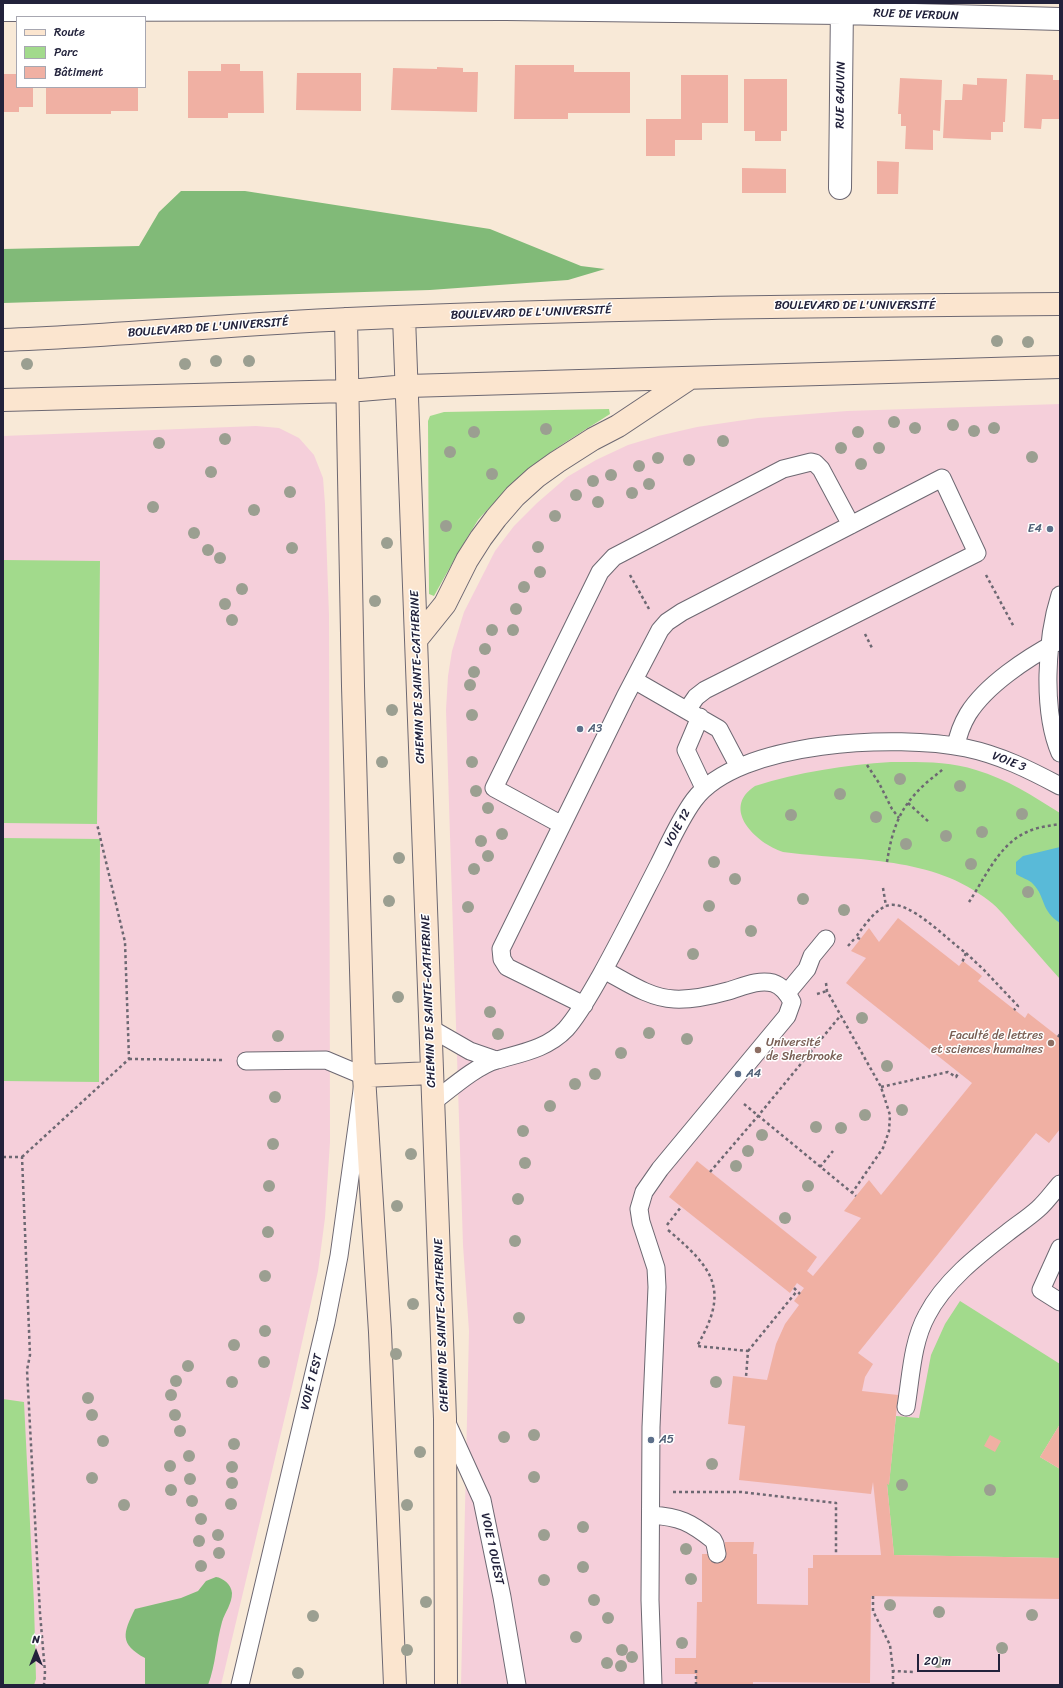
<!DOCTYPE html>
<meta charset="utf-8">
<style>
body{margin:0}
#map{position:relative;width:1063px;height:1688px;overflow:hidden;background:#f8e9d7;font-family:Sriracha,sans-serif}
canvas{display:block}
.frame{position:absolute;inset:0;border:4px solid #22223b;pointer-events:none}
.legend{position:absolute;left:16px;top:16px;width:130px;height:72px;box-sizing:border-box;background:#fff;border:1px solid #a7a7b1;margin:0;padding:5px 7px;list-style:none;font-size:12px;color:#22223b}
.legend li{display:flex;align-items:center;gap:8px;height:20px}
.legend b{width:20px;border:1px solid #a7a7b1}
.north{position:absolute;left:16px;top:1632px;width:40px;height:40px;-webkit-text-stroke:3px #fff;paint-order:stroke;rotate:0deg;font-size:11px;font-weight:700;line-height:16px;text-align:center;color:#22223b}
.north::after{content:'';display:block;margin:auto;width:14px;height:18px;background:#22223b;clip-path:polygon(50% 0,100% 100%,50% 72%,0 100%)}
.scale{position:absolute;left:917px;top:1654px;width:83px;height:18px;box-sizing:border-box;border:2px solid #22223b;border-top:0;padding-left:5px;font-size:12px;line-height:14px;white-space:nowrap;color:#22223b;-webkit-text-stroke:3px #fff;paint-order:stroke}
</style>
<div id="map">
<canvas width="1063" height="1688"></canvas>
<div class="frame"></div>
<ul class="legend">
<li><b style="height:5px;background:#fbe5cf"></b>Route</li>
<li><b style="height:11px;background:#a2da8c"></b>Parc</li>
<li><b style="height:11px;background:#f0b0a3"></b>Bâtiment</li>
</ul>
<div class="north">N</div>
<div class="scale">20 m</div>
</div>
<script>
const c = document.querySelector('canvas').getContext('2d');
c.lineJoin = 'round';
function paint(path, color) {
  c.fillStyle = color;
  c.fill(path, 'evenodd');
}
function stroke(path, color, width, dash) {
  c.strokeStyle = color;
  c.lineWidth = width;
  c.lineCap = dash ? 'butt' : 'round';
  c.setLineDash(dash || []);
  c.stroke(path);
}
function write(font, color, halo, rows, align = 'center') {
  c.font = font + ' Sriracha,sans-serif';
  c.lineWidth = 3;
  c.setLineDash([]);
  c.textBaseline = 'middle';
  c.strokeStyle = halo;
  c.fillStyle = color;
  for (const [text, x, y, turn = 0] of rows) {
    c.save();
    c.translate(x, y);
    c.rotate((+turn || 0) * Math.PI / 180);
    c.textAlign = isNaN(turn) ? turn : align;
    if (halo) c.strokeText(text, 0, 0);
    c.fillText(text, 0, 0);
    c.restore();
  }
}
paint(new Path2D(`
 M1060 404V1685H461L469 1331 463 1245 446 710 448 676 452 651 464 612 495 551 514 526 537 503 567 477 596 460 628 445 658 436 697 427 758 418 847 411Z
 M256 426 279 428 299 438 314 455 323 478 325 504 329 615 330 1142 325 1218 318 1271 292 1387 221 1685H3V436Z`), '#f5cfda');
paint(new Path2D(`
 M609 409 610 414C566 442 530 462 495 502 489 508 483 514 478 520 462 545 448 571 434 596L429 594 428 421 430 416 444 412Z
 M3 560 100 561 97 824 3 823Z
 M891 762C919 762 949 761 976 770 1007 779 1033 796 1060 813V979C1044 962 1030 944 1014 927 1005 916 996 905 984 897 927 855 850 861 783 852 756 843 720 809 755 786 799 772 845 765 891 762Z
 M3 838 100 839 99 1082 3 1081Z
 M960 1301 1060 1364V1424L1040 1457 1060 1469V1558L894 1555 887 1484H889L896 1416 919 1418 931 1355 945 1324Z
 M3 1399 24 1402 34 1604 36 1679 34 1685H3Z`), '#a2da8c');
paint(new Path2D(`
 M181 191H245L490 229 581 266 605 269 568 280 430 290 3 303V249L139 246 159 212Z
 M216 1577C223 1578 231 1584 232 1593 232 1604 225 1612 222 1622 216 1643 216 1664 208 1685H145V1658C119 1644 123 1633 135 1609L181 1598 198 1591 206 1581Z`), '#81ba78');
paint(new Path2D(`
 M1060 847V923C1040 910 1046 897 1033 884 1029 879 1021 878 1016 874V862L1023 856Z`), '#59bad8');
paint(new Path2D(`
 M221 64H240V71H263L264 113H228V118H188V71H221Z
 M515 65H574V72H630V113H568V119H514Z
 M437 67 463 68V72H478L477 112 391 110 393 68 437 69Z
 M297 73H361V111L296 110Z
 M3 74H17V87H33V107H19V112H3Z
 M1026 74 1053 75V80H1060V119H1042L1041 129 1024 128Z
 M681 75H728V123H702V140H675V156H646V119H681Z
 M900 78 942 80 940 131 933 130V150L905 149 906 126H901V114H898Z
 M977 78 1007 79 1005 122H1003V132H991V140L943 138 945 100H962L963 84 977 85Z
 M744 79H787V131H781V141H755V131H744Z
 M46 87H138V111H111V114H46Z
 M877 161 899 162 898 194H877Z
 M742 168 786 169V193H742Z
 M898 918 959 966 963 961 982 976 978 981 1025 1018 1028 1013 1060 1038V1129L1049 1143 1036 1133 858 1353 873 1364 865 1377 862 1391 898 1395 889 1485 887 1484 894 1555 1060 1558V1599L871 1596 870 1683 753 1682V1685H696V1674H675V1658H696L697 1602H702V1554H725V1542H754L753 1554H757V1604L808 1605V1568H813V1555H881L873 1482 871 1494 739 1480 745 1426 728 1424 733 1376 767 1380 776 1344 785 1324 799 1305 794 1301 804 1288 797 1283 790 1293 669 1197 697 1161 817 1257 807 1271 813 1276 861 1218 844 1211 869 1180 881 1195 972 1083 846 983 866 958 851 951 869 928 879 942Z
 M1060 1424V1469L1040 1457Z
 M990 1435 1001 1441 995 1452 984 1446Z`), '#f0b0a3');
const lane = new Path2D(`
 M1060 595C1046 639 1042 711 1060 753
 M634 680 719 729 739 767
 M700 717 686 750 704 788
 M956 746C958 735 962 724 968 714 986 685 1027 658 1057 642
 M562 825 494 788 600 572 614 557 783 469 811 462 815 463 821 469 851 525
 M604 970C625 981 649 998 674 999 692 1000 710 996 728 991 742 987 758 979 773 983 782 986 788 994 792 1002L787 1016 660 1169 644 1192 639 1209 641 1222 656 1268 657 1287 651 1427 650 1600 653 1685
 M787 993 807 969 812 956 826 939
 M584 1005 507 967 502 959 501 949 625 697 660 630 667 622 682 612 942 478 977 553 705 690 696 697 687 710
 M430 1028 470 1051 496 1060
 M433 1102C449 1090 477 1065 497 1060 521 1053 547 1049 566 1029 580 1013 590 994 601 975 621 939 640 901 659 864 670 842 680 819 694 800 738 740 899 734 966 748 1000 755 1030 770 1060 786
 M1060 1248 1041 1290 1060 1302
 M906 1407C911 1377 912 1342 927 1315 944 1282 977 1256 1007 1233 1017 1225 1028 1218 1038 1209 1046 1202 1053 1192 1060 1184
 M447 1423 482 1500 502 1597 517 1685
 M651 1515C680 1517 690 1522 713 1540L715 1544 717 1554
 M240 1685 326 1322 339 1256 364 1076 326 1060 246 1061`);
const street = new Path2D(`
 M3 10 506 9 842 13 1060 19
 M840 188 842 3`);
const secondary = new Path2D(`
 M404 317 445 1419 446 1685
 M346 319 353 686 364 1076 380 1332 395 1685
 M3 340C118 336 233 324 348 319 585 308 823 306 1060 304
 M3 400 348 391 408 386 1060 367
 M416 640 445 604 467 560 481 538 496 518 515 496 536 477 557 462 593 439 618 426 690 378
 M364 1076 432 1073`);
stroke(lane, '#6d6872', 19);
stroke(street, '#6d6872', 24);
stroke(secondary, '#6d6872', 24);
stroke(new Path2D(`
 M630 575 649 609
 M986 575 1014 627
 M865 634 872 648
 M867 765 879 783 892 809 899 818
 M908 803 930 823
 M887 862C892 830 899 808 924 785 930 779 937 775 943 769
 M883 888 886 906
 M969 902C985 878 999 844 1027 832 1037 827 1049 826 1060 824
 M860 939 856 937C864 926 873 912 886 906 908 897 948 941 966 953L962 963
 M848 946 856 937
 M966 953 984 970 1018 1006 1014 1010
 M826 983 827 991 881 1087 890 1115 889 1131 883 1148 852 1193
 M817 994 827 991
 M1058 1037 1060 1034
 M129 1059 223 1060
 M881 1087 948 1072 956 1077 959 1072
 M744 1104 856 1196
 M3 1157H22L30 1355 27 1370 40 1613 45 1672 44 1685
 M22 1157 129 1059 125 942 97 824
 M820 1167 833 1151
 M710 1172 758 1116 841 1015
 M667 1225 681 1207
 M668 1230C714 1269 730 1290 697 1346L748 1351 746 1377
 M794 1288 800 1294
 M748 1351 797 1291
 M673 1492H741L836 1503V1555
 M873 1596V1611L890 1645 893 1671 914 1672
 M696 1685V1667
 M893 1685V1671`), '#6d6872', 2.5, [3, 3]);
stroke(lane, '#fff', 17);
stroke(street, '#fff', 22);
stroke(secondary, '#fbe5cf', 22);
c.fillStyle = '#9b9f91';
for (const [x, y] of [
 [997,341],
 [1028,342],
 [216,361],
 [249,361],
 [27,364],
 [185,364],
 [894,422],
 [953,425],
 [915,428],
 [994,428],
 [546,429],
 [974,431],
 [474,432],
 [858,432],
 [225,439],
 [723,441],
 [159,443],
 [841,448],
 [879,448],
 [450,452],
 [1032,457],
 [658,458],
 [689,460],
 [861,464],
 [639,466],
 [211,472],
 [492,474],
 [611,475],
 [593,481],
 [649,484],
 [290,492],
 [632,493],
 [576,495],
 [598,502],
 [153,507],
 [254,510],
 [555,516],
 [446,526],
 [194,533],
 [387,543],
 [538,547],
 [292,548],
 [208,550],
 [220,558],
 [540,572],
 [524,587],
 [242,589],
 [375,601],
 [225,604],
 [516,609],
 [232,620],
 [492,630],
 [513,630],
 [485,649],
 [474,672],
 [470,685],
 [392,710],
 [472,715],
 [382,762],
 [472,762],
 [900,779],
 [960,786],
 [476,791],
 [840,794],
 [488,808],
 [1022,814],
 [791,815],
 [876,817],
 [982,832],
 [502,834],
 [946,836],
 [481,841],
 [906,844],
 [488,856],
 [399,858],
 [714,862],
 [971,864],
 [474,869],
 [735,879],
 [1028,892],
 [803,899],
 [389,901],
 [709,906],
 [468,907],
 [844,910],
 [751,931],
 [693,954],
 [398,997],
 [490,1012],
 [862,1018],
 [649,1033],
 [498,1034],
 [278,1036],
 [687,1039],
 [621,1053],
 [887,1066],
 [595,1074],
 [575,1084],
 [275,1097],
 [550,1106],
 [902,1110],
 [865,1115],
 [816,1127],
 [841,1128],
 [523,1131],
 [762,1135],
 [273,1144],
 [748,1151],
 [411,1154],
 [525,1163],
 [736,1166],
 [269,1186],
 [808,1186],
 [518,1199],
 [397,1206],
 [785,1218],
 [268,1232],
 [515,1241],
 [265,1276],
 [413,1304],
 [519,1318],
 [265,1331],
 [234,1345],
 [396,1354],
 [264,1362],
 [188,1366],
 [176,1381],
 [232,1382],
 [716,1382],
 [171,1395],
 [88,1398],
 [92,1415],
 [175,1415],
 [180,1431],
 [534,1435],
 [504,1437],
 [103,1441],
 [234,1444],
 [420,1452],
 [189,1456],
 [712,1464],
 [170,1466],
 [232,1467],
 [534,1477],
 [92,1478],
 [190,1479],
 [232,1483],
 [902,1485],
 [171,1490],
 [990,1490],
 [192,1501],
 [231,1504],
 [124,1505],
 [407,1505],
 [201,1519],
 [583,1527],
 [218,1535],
 [544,1535],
 [199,1541],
 [686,1549],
 [219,1553],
 [201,1566],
 [583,1567],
 [691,1579],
 [544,1580],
 [594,1600],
 [426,1602],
 [890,1605],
 [939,1612],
 [1032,1615],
 [313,1616],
 [608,1618],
 [576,1637],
 [682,1643],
 [1002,1648],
 [407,1650],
 [622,1650],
 [632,1657],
 [938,1662],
 [607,1663],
 [621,1666],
 [298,1673]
]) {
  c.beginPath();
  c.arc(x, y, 6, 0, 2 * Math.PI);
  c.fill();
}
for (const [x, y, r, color] of [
 [1050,529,4,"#5c6f8a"],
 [580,729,4,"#5c6f8a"],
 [1051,1043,4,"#8d6e63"],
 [758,1050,4,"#8d6e63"],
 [738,1074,4,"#5c6f8a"],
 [651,1440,4,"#5c6f8a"]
]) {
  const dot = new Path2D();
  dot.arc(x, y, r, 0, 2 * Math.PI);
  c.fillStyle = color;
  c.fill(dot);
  stroke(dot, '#fff', 1.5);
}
write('12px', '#22223b', '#fff', [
 ["RUE DE VERDUN",916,15,2],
 ["RUE GAUVIN",841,95,-89],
 ["BOULEVARD DE L'UNIVERSITÉ",855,306],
 ["BOULEVARD DE L'UNIVERSITÉ",531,313,-2],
 ["BOULEVARD DE L'UNIVERSITÉ",208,328,-4],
 ["CHEMIN DE SAINTE-CATHERINE",418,677,-92],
 ["VOIE 3",1009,762,21],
 ["VOIE 12",678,828,-61],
 ["CHEMIN DE SAINTE-CATHERINE",429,1001,-92],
 ["CHEMIN DE SAINTE-CATHERINE",442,1325,-92],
 ["VOIE 1 EST",312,1382,-76],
 ["VOIE 1 OUEST",492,1549,78]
]);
write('12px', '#4e5e75', '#fff', [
 ["E4",1042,529,"right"],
 ["A3",588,729],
 ["A4",746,1074],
 ["A5",659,1440]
], 'left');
write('12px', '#785e54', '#fff', [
 ["Faculté de lettres",1043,1036],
 ["et sciences humaines",1043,1050],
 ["Université",766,1043,"left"],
 ["de Sherbrooke",766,1057,"left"]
], 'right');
</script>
